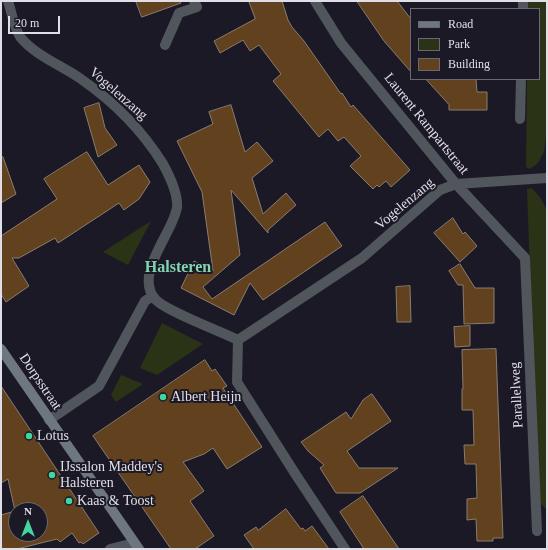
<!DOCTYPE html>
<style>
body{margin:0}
#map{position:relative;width:548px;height:550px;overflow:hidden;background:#1c1926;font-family:Georgia,serif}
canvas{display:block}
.frame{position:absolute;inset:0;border:2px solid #e0dee7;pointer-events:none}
.legend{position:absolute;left:410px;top:8px;width:130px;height:72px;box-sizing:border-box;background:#1c1926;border:1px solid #6a6873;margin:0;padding:5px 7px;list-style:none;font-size:12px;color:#e0dee7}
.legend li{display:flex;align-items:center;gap:8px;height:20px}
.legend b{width:20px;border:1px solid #6a6873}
.north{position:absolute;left:8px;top:502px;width:40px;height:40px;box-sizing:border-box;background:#1c1926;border:1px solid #6a6873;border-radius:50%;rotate:0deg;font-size:11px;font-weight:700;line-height:16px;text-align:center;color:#e0dee7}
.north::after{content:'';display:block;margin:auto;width:14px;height:18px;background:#44d49f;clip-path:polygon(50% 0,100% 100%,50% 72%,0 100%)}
.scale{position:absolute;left:8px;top:16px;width:52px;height:18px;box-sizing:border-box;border:2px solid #e0dee7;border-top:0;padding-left:5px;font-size:12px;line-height:14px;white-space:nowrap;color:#e0dee7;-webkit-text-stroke:3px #1c1926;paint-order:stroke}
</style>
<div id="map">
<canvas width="548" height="550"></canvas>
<div class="frame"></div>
<ul class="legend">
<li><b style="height:5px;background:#6e7780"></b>Road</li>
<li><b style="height:11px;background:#2a3316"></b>Park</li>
<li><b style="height:11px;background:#62421e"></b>Building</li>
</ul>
<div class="north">N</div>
<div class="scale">20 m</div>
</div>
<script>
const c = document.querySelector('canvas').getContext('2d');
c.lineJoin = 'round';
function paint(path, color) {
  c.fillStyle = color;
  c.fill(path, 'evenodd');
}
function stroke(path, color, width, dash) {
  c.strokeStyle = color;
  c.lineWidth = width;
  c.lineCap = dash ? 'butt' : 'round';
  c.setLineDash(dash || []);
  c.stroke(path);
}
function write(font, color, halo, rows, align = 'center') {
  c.font = font + ' Georgia,serif';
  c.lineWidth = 4;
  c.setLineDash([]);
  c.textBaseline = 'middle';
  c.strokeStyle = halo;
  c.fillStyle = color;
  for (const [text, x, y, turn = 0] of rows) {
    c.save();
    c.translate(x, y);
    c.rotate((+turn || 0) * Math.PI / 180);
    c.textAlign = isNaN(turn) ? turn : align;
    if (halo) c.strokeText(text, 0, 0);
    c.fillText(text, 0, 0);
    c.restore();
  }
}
paint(new Path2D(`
 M528 1H547V130L544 152 538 163 530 169 526 167 527 79H539V9H528Z
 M531 188C539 195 544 201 547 213V510L538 501 527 189Z
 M151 221 128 265 103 252Z
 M162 323 203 344 157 375 140 368Z
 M121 375 143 384 116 402 111 395Z`), '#2a3316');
const building = new Path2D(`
 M136 1H180L181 3 142 17Z
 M249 1H282L288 20 292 27 304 41 341 94 342 93 351 107 353 105 410 170 391 187 386 181 379 187 377 185 373 189 350 166 361 156 344 137 338 141 328 129 319 137 273 81 281 74 259 45 250 51 243 40 220 53 214 41 255 19Z
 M357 1H397L411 19V72L384 41Z
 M426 79H476L477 92H487V110H449V105Z
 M99 103 105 128 117 145 98 157 84 108Z
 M231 105 245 152 257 142 273 161 252 178 263 214 286 193 296 205 268 230V233L231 190 240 255 203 287 212 299 325 222 342 246 263 300 250 283 234 315 181 288 194 261 213 271 202 192 177 141 213 124 209 112Z
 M87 152 108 185 139 165 150 182 139 199 124 210 119 203 58 243 55 238 19 258H12L29 286 6 302 1 294V236L57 199 44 179Z
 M3 157 16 194 1 203V158Z
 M453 218 463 234 465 232 477 246 460 262 434 233Z
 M460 264 475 288H494V323L464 324 463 285H458L449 271Z
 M410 286 411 322H397L396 287Z
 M470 326V346L455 347 454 327Z
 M496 349 503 538H493V541H477L476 519 467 520V499L477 498 476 464H465L464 445H474L473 410H462V389H463L462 350Z
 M205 360 212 371 215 369 227 386 223 388 262 447 227 469 213 448 204 454 183 462 204 491 190 501 214 536 195 549H171L93 436Z
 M1 386 99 533 83 544 81 542 79 543 72 533 60 542 57 539 17 549H1V515L15 511 8 479 1 483ZM16 510H40V534H16Z
 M372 394 391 421 347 451 359 468H398L360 493H336L320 468 324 465 308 451 301 442 346 412 351 419 363 400Z
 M363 496 399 549H364L340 512Z
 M286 509 301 529 303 528 305 531 312 526 329 549H254L244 535 256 527 258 530Z`);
paint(building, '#62421e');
stroke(building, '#897c6f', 1);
stroke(new Path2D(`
 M8 1C11 10 15 31 21 38 36 56 63 66 81 79 114 102 142 130 163 164 169 175 178 194 177 207 174 232 132 275 156 300 168 312 220 331 238 340L237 382 296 475 345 549
 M315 1 341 43 456 184 525 258 537 531
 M523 9V1
 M165 45 179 13 197 7 194 1
 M520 119 521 79
 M238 340 362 258 440 190 456 184 547 178
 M49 420 99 386 145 301 153 296
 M110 549 134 543`), '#50565b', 10);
stroke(new Path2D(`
 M1 349 139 549`), '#6e7780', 10);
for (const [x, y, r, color] of [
 [163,397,4,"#44d49f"],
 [29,436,4,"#44d49f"],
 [52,475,4,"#44d49f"],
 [69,501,4,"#44d49f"]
]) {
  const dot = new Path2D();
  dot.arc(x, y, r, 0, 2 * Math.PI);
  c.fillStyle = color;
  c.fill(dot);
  stroke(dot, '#1c1926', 1.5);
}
write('14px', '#e0dee7', '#1c1926', [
 ["Vogelenzang",118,94,41],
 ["Laurent Rampartstraat",426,124,51],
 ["Vogelenzang",405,204,-40],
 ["Dorpsstraat",40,382,56],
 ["Parallelweg",517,395,-93]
]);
write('14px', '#e0dee7', '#1c1926', [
 ["Albert Heijn",171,397],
 ["Lotus",37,436],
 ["IJssalon Maddey's",60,467],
 ["Halsteren",60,483],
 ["Kaas & Toost",77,501]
], 'left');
write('bold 16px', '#80d6b1', '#1c1926', [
 ["Halsteren",178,268]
]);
</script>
